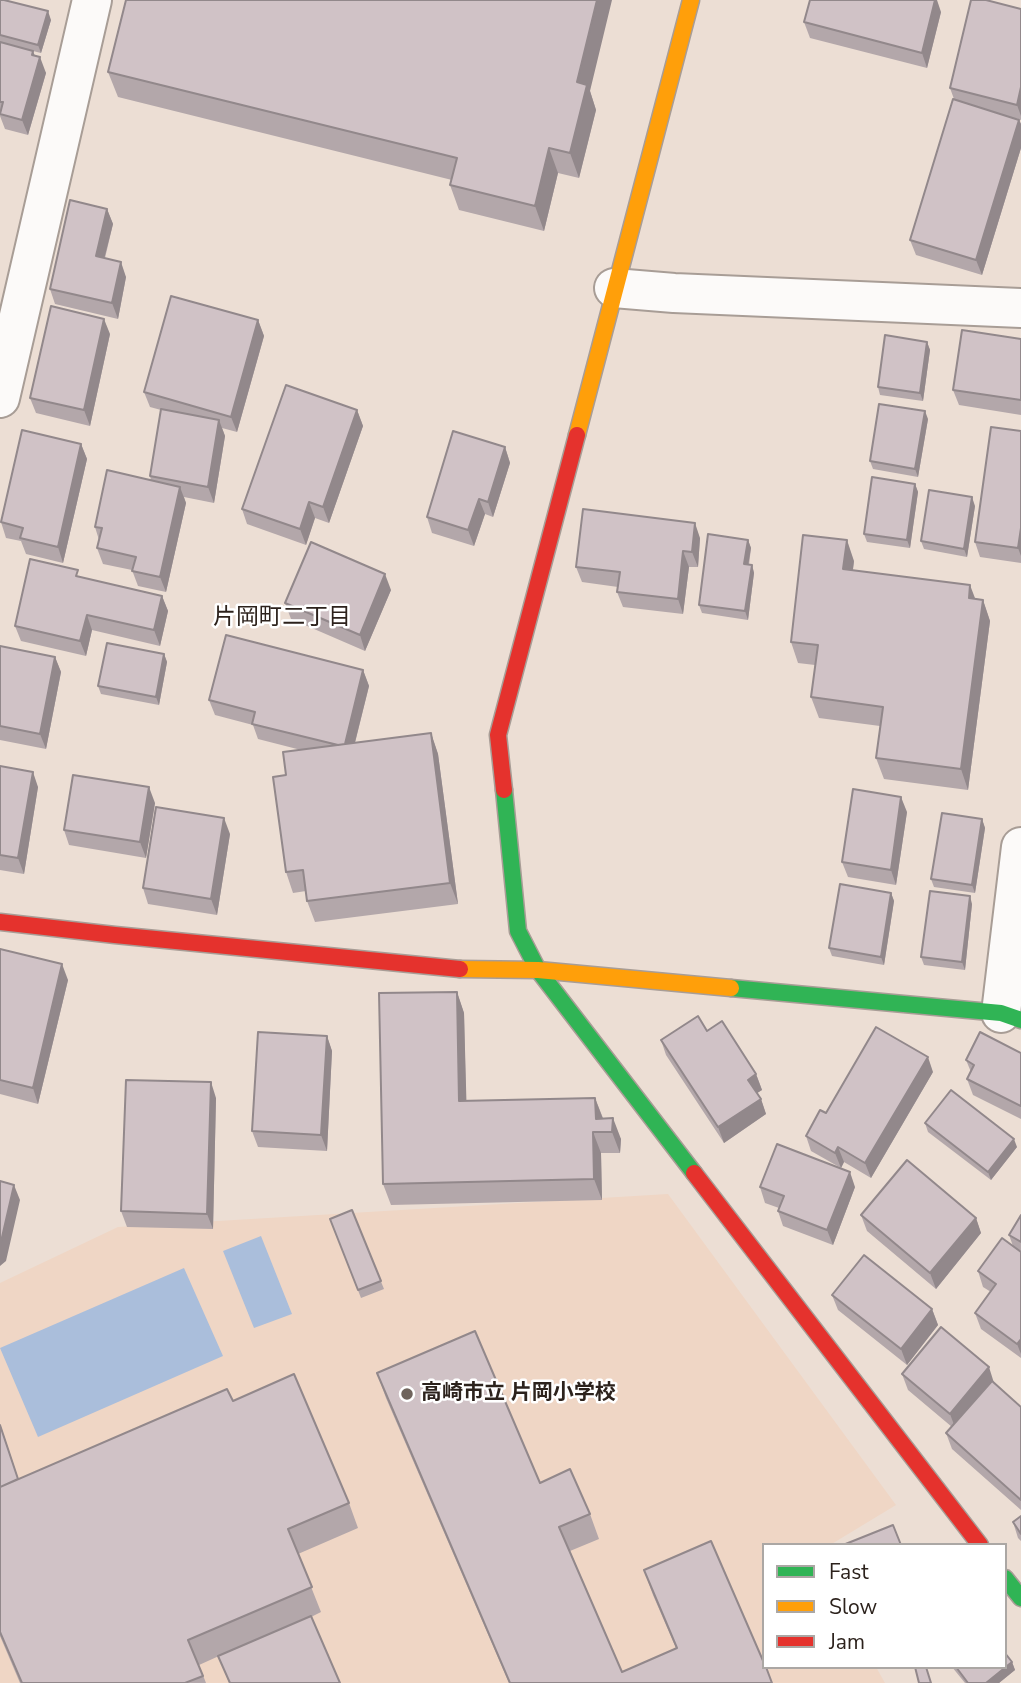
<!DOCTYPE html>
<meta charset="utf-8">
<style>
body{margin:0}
#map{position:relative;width:1021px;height:1683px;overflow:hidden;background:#ecded4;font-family:"Nunito Sans",sans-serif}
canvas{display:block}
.legend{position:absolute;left:762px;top:1543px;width:245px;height:126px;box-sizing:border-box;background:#fff;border:2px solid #aba7a4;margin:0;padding:9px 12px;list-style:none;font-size:21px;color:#2c221c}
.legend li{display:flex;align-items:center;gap:14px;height:35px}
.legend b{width:35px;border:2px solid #aba7a4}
</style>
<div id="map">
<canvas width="1021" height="1683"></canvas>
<ul class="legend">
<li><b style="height:9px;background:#30b455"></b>Fast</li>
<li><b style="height:9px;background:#ff9f0a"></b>Slow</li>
<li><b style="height:9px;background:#e5322d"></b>Jam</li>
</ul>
</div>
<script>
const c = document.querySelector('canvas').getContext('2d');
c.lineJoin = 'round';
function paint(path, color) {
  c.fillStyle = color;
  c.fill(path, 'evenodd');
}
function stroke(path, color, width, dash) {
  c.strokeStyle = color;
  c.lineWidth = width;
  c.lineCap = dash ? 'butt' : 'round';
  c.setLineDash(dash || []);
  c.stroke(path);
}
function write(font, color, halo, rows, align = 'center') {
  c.font = font + ' "Nunito Sans","Noto Sans JP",sans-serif';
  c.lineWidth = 5;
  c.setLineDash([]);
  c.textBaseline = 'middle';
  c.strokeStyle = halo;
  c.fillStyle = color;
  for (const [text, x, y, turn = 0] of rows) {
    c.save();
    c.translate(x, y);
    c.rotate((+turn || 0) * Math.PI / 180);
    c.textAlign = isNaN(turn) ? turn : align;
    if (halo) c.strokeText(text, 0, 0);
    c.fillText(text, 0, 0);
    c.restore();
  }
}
paint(new Path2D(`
 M668 1194 896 1505 830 1545H764V1667H876L885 1683H0V1283L118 1227Z`), '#efd6c5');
paint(new Path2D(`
 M261 1236 292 1314 254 1328 223 1251Z
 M184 1268 223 1356 38 1437 0 1348Z`), '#aabedb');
const street = new Path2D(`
 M614 288 674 293 1021 308
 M0 398 92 0
 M1001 1013 1021 847`);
const fast = new Path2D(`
 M504 790 518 931 538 970 694 1173
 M731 988 1001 1013 1021 1020
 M1005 1578 1021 1598`);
const slow = new Path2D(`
 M577 435 691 0
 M460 969 538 970 731 988`);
const jam = new Path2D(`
 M504 790 498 735 577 435
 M0 922 115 935 460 969
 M694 1173 980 1545`);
stroke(street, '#a89d96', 42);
stroke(fast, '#a89d96', 19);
stroke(slow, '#a89d96', 19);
stroke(jam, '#a89d96', 19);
stroke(street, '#fcfaf9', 38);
stroke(fast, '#30b455', 16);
stroke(slow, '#ff9f0a', 16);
stroke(jam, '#e5322d', 16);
paint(new Path2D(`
 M0 0 51 20 41 53 29 50 35 56 46 73 28 135 5 129 0 116Z
 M1021 9V120L1015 118 1019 120 1021 124V148L982 275 916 255 910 240 954 99 950 88Z
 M941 12 927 68 810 38 804 22Z
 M108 72 590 91 596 110 579 178 558 173 544 231 459 210 450 185 452 180 118 97Z
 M107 209 113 224 105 258 126 277 118 319 55 304 50 289Z
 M258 320 264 336 237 432 222 428 225 436 214 503 184 497 186 503 166 592 138 586 132 570 103 564 97 548 99 540 95 527 151 480 150 476 161 410 150 407 144 392Z
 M110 334 90 426 36 413 30 398Z
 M1021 339V415L959 405 953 390Z
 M927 342 930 350 923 401 880 395 878 387Z
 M357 410 363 426 329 523 315 518 306 545 247 524 242 509Z
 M928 419 918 477 873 469 870 461Z
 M1021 431V563L980 557 975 542Z
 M81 444 87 459 63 563 26 554 21 541 6 538 1 522Z
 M505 447 510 463 493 517 485 514 474 546 432 533 427 517Z
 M915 484 918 492 910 548 867 542 864 534Z
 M975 506 967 557 924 549 921 541Z
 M700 538 698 567H689L683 614 623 607 617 592 618 587 582 582 576 567Z
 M748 540 751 548 749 565H752L754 573 748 620 702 613 699 605Z
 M854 561 853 570 983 600 990 621 968 790 884 779 876 758 880 726 819 718 811 697 815 665 798 663 791 642Z
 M81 577 162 596 168 611 160 646 92 630 86 656 21 641 15 626Z
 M391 590 365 651 291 619 285 603Z
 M0 646 55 657 61 672 46 749 0 740Z
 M164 654 167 662 159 705 101 694 98 686Z
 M363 670 369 686 355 743 431 733 438 754 458 904 315 922 307 901 306 891 293 893 286 872V775L301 750 258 739 253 725 215 715 209 700Z
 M0 766 38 787 24 874 0 870Z
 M155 803 146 858 69 845 64 830Z
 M907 812 896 885 848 877 842 862Z
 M982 819 985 828 975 893 934 887 931 879Z
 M230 834 217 915 148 904 143 888Z
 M891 893 894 901 884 965 832 956 829 948Z
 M972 904 965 970 924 965 921 957Z
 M0 949 68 980 38 1104 0 1094Z
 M457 992 464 1013 466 1101 595 1098 603 1118 621 1139 620 1153H601L602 1200 391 1205 383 1184Z
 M707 1031 756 1074 762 1090 757 1093 761 1099 766 1114 724 1143 666 1055 661 1040Z
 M327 1036 332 1051 327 1151 258 1147 252 1131Z
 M1021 1053V1119L973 1095 967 1079 971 1072 966 1060Z
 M933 1072 871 1178 844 1162 841 1168 811 1151 806 1136 826 1113Z
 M216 1098 213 1229 127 1227 121 1211Z
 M925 1123 1017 1147 991 1180 928 1132Z
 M760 1187H855L833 1245 783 1226 778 1211 779 1208 765 1203Z
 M352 1210 384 1289 361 1298 330 1219Z
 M861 1215 976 1218 981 1233 936 1289 867 1231Z
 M1021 1215V1358L981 1329 975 1313 991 1292 983 1287 978 1271 1013 1246 1009 1235Z
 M832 1295 932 1309 938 1325 907 1365 838 1310Z
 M377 1373 540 1483 590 1514 599 1539 570 1551 622 1672 676 1648 653 1595 644 1570 772 1683H509L386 1398Z
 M902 1374 994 1383 1021 1407V1510L952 1449 946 1433 952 1427 908 1390Z
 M233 1401 349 1503 358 1528 298 1554 321 1612 311 1617 340 1683H229L219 1656 199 1665 206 1683H20L0 1636V1425L18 1479Z
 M1021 1516V1541L1018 1538 1013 1522Z
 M1012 1662 1015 1670 999 1683H965L952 1667H1005Z`), '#b3a7aa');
paint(new Path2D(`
 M597 0H612L590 91 596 110 579 178 570 153 577 82Z
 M935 0H937L941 12 927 68 922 53Z
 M48 11 51 20 41 53 38 45Z
 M33 51 38 64 40 57 46 73 28 135 22 120Z
 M1021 87V116L1017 105Z
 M1019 120 1021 124V148L982 275 976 260Z
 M549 148 558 173 544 231 535 206Z
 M107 209 113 224 101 271 96 256Z
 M121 262 126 277 118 319 112 303Z
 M104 319 110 334 90 426 84 410Z
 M258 320 264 336 237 432 231 417Z
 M927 342 930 350 923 401 920 393Z
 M357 410 363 426 329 523 323 507Z
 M925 411 928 419 918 477 915 469Z
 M219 420 225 436 214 503 208 487Z
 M81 444 87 459 63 563 58 547Z
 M505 447 510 463 493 517 488 502Z
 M915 484 918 492 910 548 907 540Z
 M180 487 186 503 166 592 160 577Z
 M972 497 975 506 967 557 964 549Z
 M479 499 485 514 474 546 468 530Z
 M309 502 315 518 306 545 300 529Z
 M695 523 700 538 698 567 692 552Z
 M1021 528V556L1018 548Z
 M748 540 751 548 747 572 744 564Z
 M847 540 854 561 850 590 843 569Z
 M683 551 689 567 683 614 678 599Z
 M752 565 754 573 748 620 745 611Z
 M385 574 391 590 365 651 360 635Z
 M970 585 978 606 969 598Z
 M162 596 168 611 160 646 154 630Z
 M983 600 990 621 968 790 961 769Z
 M87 615 92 630 86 656 80 641Z
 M164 654 167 662 159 705 156 697Z
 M55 657 61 672 46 749 40 734Z
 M363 670 369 686 350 762 344 747Z
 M431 733 438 754 458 904 450 883Z
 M33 772 38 787 24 874 18 858Z
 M149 787 155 803 146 858 140 842Z
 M901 797 907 812 896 885 891 870Z
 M224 818 230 834 217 915 211 899Z
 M982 819 985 828 975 893 972 885Z
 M891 893 894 901 884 965 881 957Z
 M970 896 972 904 965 970 962 962Z
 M62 964 68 980 38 1104 33 1088Z
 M457 992 464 1013 467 1122 459 1101Z
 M327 1036 332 1051 327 1151 321 1135Z
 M928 1057 933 1072 871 1178 865 1163Z
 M756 1074 762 1090 754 1095 748 1080Z
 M211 1082 216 1098 213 1229 207 1214Z
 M595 1098 603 1119H596Z
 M761 1099 766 1114 724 1143 718 1127Z
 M613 1118 621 1139 620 1153 612 1132Z
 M593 1132 601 1153 602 1200 594 1179Z
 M1014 1139 1017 1147 991 1180 988 1172Z
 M838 1147 844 1162 841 1168 835 1153Z
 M850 1172 855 1187 833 1245 827 1230Z
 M14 1185 20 1200 6 1261 0 1266V1246Z
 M976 1218 981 1233 936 1289 930 1273Z
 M932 1309 938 1325 907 1365 901 1349Z
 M1021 1339V1354L1017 1344Z
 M989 1367 994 1383 956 1430 950 1414Z
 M1012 1662 1015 1670 999 1683H986Z`), '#92888b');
const building = new Path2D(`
 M0 0H4L48 11 38 45 0 35Z
 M126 0H597L577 82 587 85 570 153 549 148 535 206 450 185 457 158 108 72Z
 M810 0H935L922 53 804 22Z
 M971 0H986L1021 9V87L1017 105 950 88Z
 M0 42 33 51 32 55 40 57 22 120 0 114 3 102H0Z
 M953 99 1019 120 976 260 910 240Z
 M70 200 107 209 96 256 121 262 112 303 50 289Z
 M171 296 258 320 231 417 144 392Z
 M51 306 104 319 84 410 30 398Z
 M962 330 1021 339V400L953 390Z
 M885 335 927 342 920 393 878 387Z
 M286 385 357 410 323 507 309 502 300 529 242 509Z
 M879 404 925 411 915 469 870 461Z
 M161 409 219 420 208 487 150 476Z
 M991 427 1021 431V528L1018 548 975 542Z
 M22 430 81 444 58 547 20 538 23 528 1 522Z
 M453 431 505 447 488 502 479 499 468 530 427 517Z
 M107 470 180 487 160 577 132 571 136 557 97 548 102 528 95 527Z
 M872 477 915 484 907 540 864 534Z
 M929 490 972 497 964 549 921 541Z
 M583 509 695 523 692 552 683 551 678 599 617 592 620 572 576 567Z
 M708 534 748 540 744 564 752 565 745 611 699 605Z
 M803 535 847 540 843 569 970 585 969 598 983 600 961 769 876 758 883 707 811 697 818 645 791 642Z
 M311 542 385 574 360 635 285 603Z
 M30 559 78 570 76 576 162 596 154 630 87 615 80 641 15 626Z
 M226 635 363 670 345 744 338 745 252 724 255 712 209 700Z
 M107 643 164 654 156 697 98 686Z
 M0 646 55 657 40 734 0 726Z
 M431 733 450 883 307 901 303 870 286 872 273 777 286 775 283 752Z
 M0 766 33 772 18 858 0 855Z
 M73 775 149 787 140 842 64 830Z
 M853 789 901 797 891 870 842 862Z
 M156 807 224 818 211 899 143 888Z
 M942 813 982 819 972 885 931 879Z
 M840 884 891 893 881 957 829 948Z
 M930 891 970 896 962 962 921 957Z
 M0 949 62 964 33 1088 0 1080Z
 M457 992 459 1101 595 1098 596 1119 613 1118 612 1132H593L594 1179 383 1184 379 993Z
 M698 1016 707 1031 722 1021 756 1074 748 1080 761 1099 718 1127 661 1040Z
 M876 1027 928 1057 865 1163 838 1147 835 1153 806 1136 820 1110 826 1113Z
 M258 1032 327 1036 321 1135 252 1131Z
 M980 1032 1021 1053V1106L967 1079 974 1065 966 1060Z
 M126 1080 211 1082 207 1214 121 1211Z
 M951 1090 1014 1139 988 1172 925 1123Z
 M777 1144 850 1172 827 1230 778 1211 784 1196 760 1187Z
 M907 1160 976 1218 930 1273 861 1215Z
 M0 1181 14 1185 0 1246Z
 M352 1210 381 1281 358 1290 330 1219Z
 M1021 1215V1242L1009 1235Z
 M1002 1238 1021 1252V1339L1017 1344 975 1313 996 1284 978 1271Z
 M864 1255 932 1309 901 1349 832 1295Z
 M941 1327 989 1367 950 1414 902 1374Z
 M475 1331 540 1483 570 1469 590 1514 559 1527 622 1672 677 1648 644 1570 711 1541 764 1663V1667H766L772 1683H510L377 1373Z
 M294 1374 349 1503 288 1529 312 1587 188 1640 203 1676 185 1683H22L0 1632V1487L227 1389 233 1401Z
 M992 1381 1021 1407V1500L946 1433Z
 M0 1425 18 1479 0 1487Z
 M1021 1516V1534L1013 1522Z
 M893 1525 901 1545H843Z
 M311 1616 340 1683H230L218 1656Z
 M1005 1653 1012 1662 986 1683H968L956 1667H1005Z
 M915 1667H926L931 1683H919Z`);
paint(building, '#d0c2c6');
stroke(building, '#92888b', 2);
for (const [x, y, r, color] of [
 [407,1394,7,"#6f645c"]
]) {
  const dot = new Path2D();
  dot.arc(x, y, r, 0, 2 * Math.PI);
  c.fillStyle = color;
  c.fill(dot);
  stroke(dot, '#fff', 2.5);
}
write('bold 21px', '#2c221c', '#fff', [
 ["高崎市立 片岡小学校",421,1394]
], 'left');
write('23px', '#2c221c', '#fff', [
 ["片岡町二丁目",282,618]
]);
</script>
